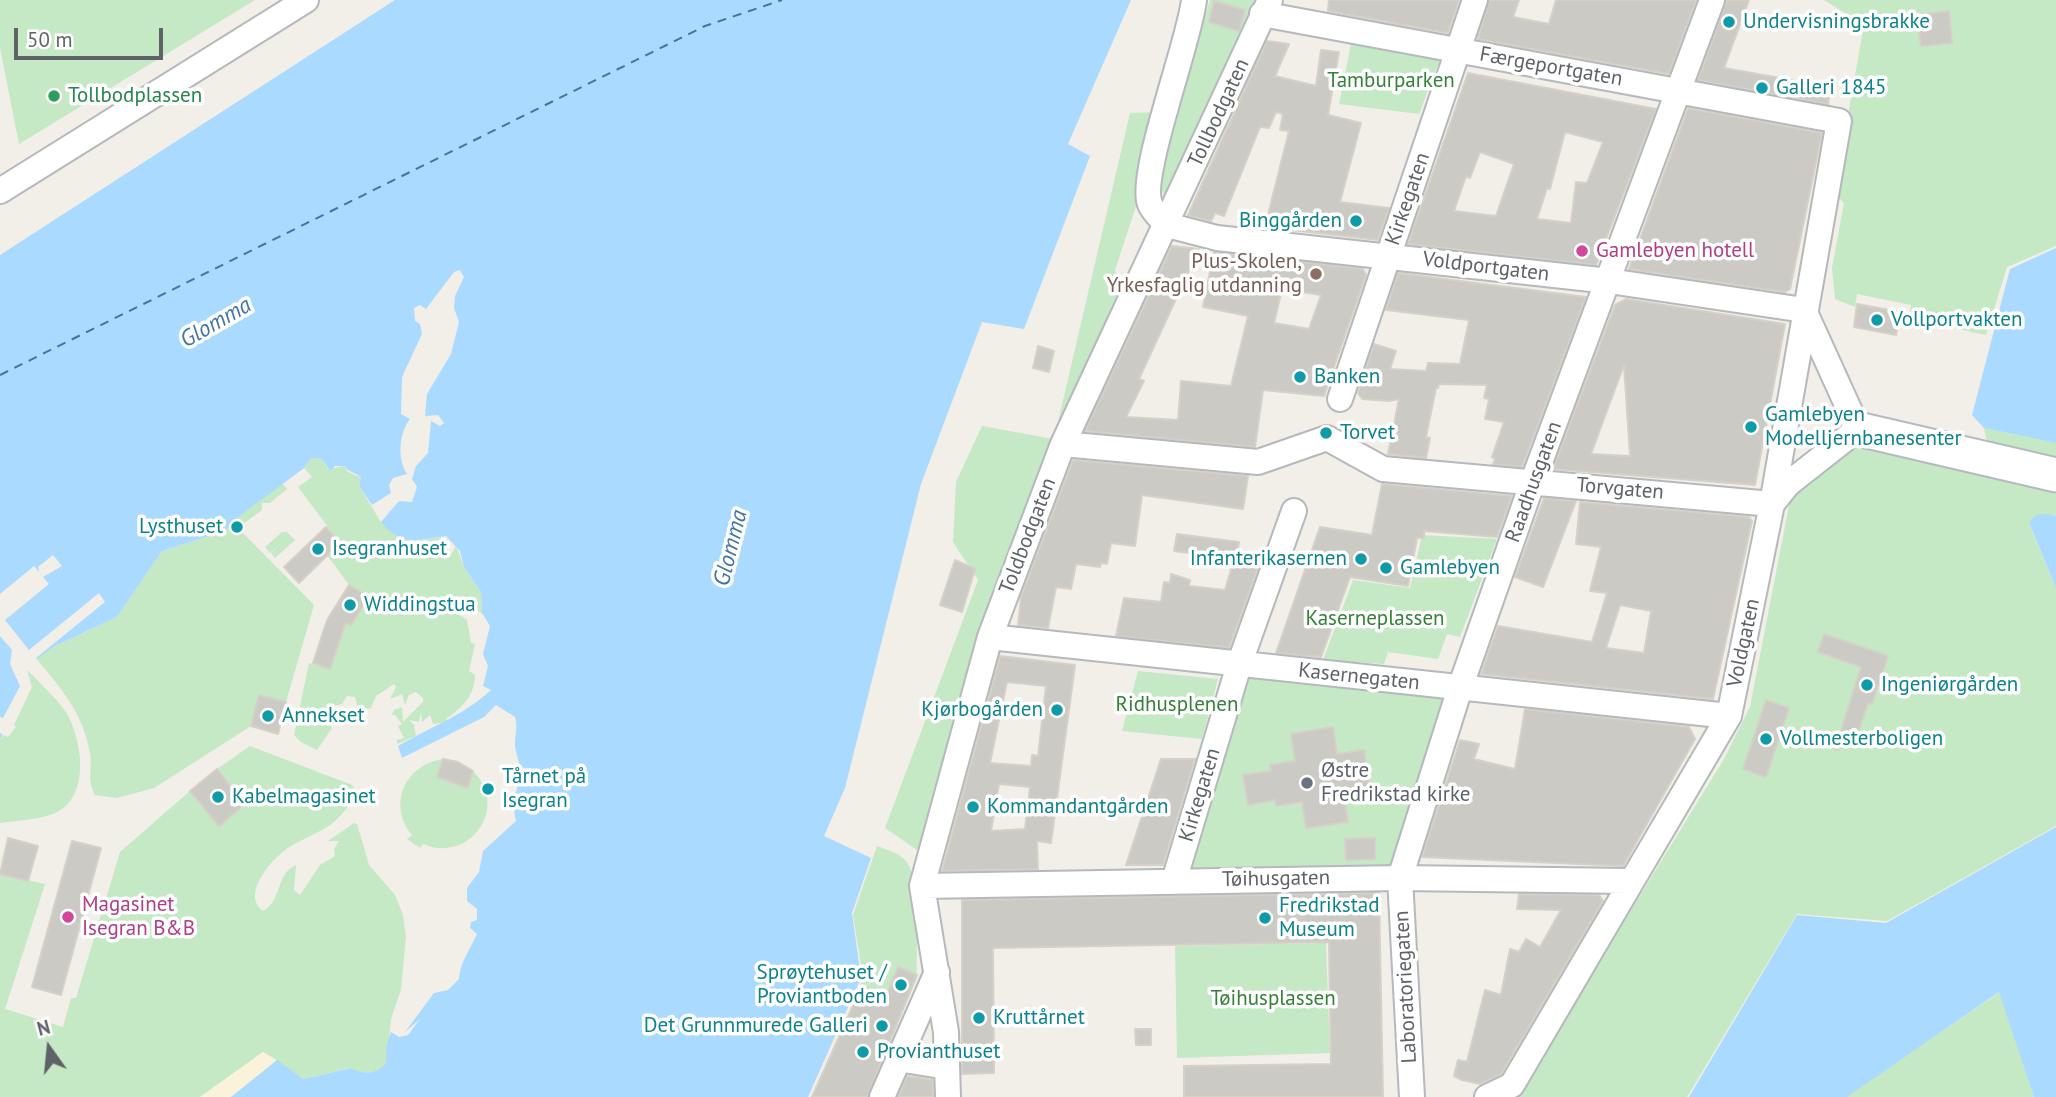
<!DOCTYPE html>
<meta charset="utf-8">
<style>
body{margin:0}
#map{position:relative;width:2056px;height:1097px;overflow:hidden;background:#f1efe8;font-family:"PT Sans",sans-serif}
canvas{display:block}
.north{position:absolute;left:14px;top:1013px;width:70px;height:70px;-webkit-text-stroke:5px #fff;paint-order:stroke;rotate:345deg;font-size:19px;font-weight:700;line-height:28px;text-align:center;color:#5f6368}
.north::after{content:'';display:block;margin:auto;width:24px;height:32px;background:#5f6368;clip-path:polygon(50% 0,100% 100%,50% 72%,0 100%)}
.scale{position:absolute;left:14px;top:28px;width:149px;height:32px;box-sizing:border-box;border:4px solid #5f6368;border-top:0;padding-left:9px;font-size:21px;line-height:24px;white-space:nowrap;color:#5f6368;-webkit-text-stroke:5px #fff;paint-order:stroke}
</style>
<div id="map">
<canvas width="2056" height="1097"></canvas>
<div class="north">N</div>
<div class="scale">50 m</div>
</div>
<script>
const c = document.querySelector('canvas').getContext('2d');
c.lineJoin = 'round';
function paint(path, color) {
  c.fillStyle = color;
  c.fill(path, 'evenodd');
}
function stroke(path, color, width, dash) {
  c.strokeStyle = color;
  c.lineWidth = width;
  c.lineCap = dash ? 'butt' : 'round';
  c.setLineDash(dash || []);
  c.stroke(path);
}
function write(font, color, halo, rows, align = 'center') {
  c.font = font + ' "PT Sans",sans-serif';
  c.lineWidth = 7;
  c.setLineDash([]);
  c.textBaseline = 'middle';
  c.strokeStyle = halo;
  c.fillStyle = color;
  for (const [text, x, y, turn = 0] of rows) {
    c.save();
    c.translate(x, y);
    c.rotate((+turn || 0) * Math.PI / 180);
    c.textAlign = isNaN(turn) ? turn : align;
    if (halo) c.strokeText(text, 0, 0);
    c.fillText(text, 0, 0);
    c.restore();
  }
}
paint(new Path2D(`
 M0 0H255L19 144 0 48Z
 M1210 0H1265L1166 201 1156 173Z
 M1824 0H2056V246L2007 267 1986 335 1909 318 1911 305 1857 294 1855 307 1835 299 1832 268 1844 203 1834 193 1864 25Z
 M1351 44 1440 59 1419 114 1339 104Z
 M1158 112 1141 191 1115 270 1125 291 1055 435 1130 113Z
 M982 426 1059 440 920 852 885 828 978 580 953 542 956 482Z
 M1984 428 2056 443V516L2050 514 2029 524 2056 588V826L1887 921 1797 914 1687 1097H1499L1523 1086 1724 759 1750 707 1792 490 1854 434 1992 463Z
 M311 458 322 459 328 469 344 466 348 472 361 477 359 486 381 522 422 540 441 537 451 555 456 545 464 567 481 592 482 613 467 606 457 608 456 613 467 620 471 643 475 644 469 671 475 675C474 696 464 706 446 719L448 722 433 724 430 715 422 722 421 711 419 722 409 720 414 725 416 736 397 744V740L404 738 398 726 402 724 395 715H392L394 710 402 707 403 722 423 702V698L416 692 409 695 405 705 402 694 390 699 396 687 394 684 376 696 371 708 363 711 361 724 355 725 352 721 357 705 355 697 347 696 342 704 333 706 329 722 332 728 317 750 301 742 294 735 309 663 330 669 340 638 323 632 331 613 351 625 369 597 349 585 327 555 340 543 298 487 312 477 304 468Z
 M282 483 287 489 270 503H262V510L243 524 237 518Z
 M228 526 236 535 241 531 314 605 286 702 259 695 251 726 154 788 117 798 95 795C86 777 93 770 90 753 83 712 61 689 36 658L55 646 117 617 162 551 225 531Z
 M282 532H287L295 540 275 558 271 553 282 542 270 553 265 547Z
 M1422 535 1497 539 1460 637 1447 634 1438 659 1388 652 1384 664 1323 660 1353 580 1410 588Z
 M26 667C38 683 55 696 66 712 82 739 90 793 59 811 43 820 18 820 0 823V739L4 735Z
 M1244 670 1452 693 1399 874 1180 875Z
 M1138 671 1218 679 1202 739 1122 731Z
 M250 746 352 785 358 792C350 804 342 816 330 825 314 836 292 842 278 856 265 868 243 897 263 911 283 900 275 874 296 865L294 890 300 895 320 865 335 856 334 849 339 841H328L354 823 357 824 369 865 395 895 403 915 406 937 401 989 391 1019 387 1064C375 1074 364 1075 350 1068L303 1079 263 1052 200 1097H0V874L45 884 5 1009 63 1027 71 998H76L120 852 190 791 219 825 245 804 217 769Z
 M443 759 437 777 467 788 473 771C510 807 470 864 423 844L420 848 407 839 412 835C387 804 405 765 443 759Z
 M877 846C888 850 899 853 906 861 921 879 916 950 917 975L897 967 885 996 859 986 863 978 853 915Z
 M1326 943 1330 1053 1177 1058 1175 946Z
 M2000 992 2034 1097H1847V1096Z`), '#c5e8c5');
paint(new Path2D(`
 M263 1052 277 1060 231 1097H200Z`), '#fbf3d9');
paint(new Path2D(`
 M395 0H1131L1068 144 1090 156 1024 329 982 322 921 484 845 788 824 836 871 858 852 913 861 978 808 1097H231L277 1060 303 1079 351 1068C364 1075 375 1074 386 1064V1048L391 1032 399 1037 408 1035 420 1019 405 1032 434 993 448 990 459 979C460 962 470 950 477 934L470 928 471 922 477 920V909L467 901V888L479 872 483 851 516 821C511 799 520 788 519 766 519 759 515 752 515 744 515 733 518 728 515 717L496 705 484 717 402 758 398 746C430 727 463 716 491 690L483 686 488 666 483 654 490 626 482 613 481 592 464 567 460 551 446 536C419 540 400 546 381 522L399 501 412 502 417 487 412 479 416 466 428 453 431 421 440 426 444 423 438 415 425 416 427 394 451 354 459 322 454 308 455 296 464 277 460 270 454 272 426 309 420 305 414 308 415 321 420 324 422 334 402 377 401 414 410 419C399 433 397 459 407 474L393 478 389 485 391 493 372 505 359 486 361 477C354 472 349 472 344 466H335L330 471 322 459 311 458 304 468 237 518 225 531 162 551 117 617 55 646 26 667 32 687 0 739V255Z
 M2056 248V443L1984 428 1972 415 2010 269Z
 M2050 514 2056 516V588L2029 523 2036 515Z
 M2056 827V1097H2034L1999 992 1847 1097H1689L1797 915 1886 923Z`), '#aadaff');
paint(new Path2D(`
 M53 555 62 566 43 577 49 584 5 620 29 650 99 593 105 602 36 658 38 661 30 668 32 675 27 670 32 687 14 725 16 727 8 737 0 733V717L3 718 20 686 10 664 12 650 0 636V594L34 566 39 572 38 567Z`), '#f1efe8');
stroke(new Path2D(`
 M0 375 705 26 782 0`), '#4174aa', 2, [9, 7]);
const building = new Path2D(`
 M1329 0H1459L1448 33 1328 11Z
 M1489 0H1519L1513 17 1549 24 1556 0H1696L1669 74 1478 39Z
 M1727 0H1749L1724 68 1831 87 1828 104 1698 80Z
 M1214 1 1245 10 1239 31 1209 22Z
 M1949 11 1952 43 1921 46 1917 15Z
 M1267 41 1289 44 1275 76 1316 86 1321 50 1339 52 1328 115 1361 123 1340 202 1389 208 1378 240 1265 227 1289 131 1280 130 1283 114 1276 112 1269 128 1260 127 1224 216 1215 213 1211 221 1188 215Z
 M1468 73 1656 109 1596 265 1408 244ZM1565 132 1603 142 1587 183 1576 182 1571 223 1537 219 1547 188 1550 189ZM1480 152 1514 164 1496 216 1454 211 1466 176 1470 178Z
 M1688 108 1822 133 1790 289 1785 292 1629 269Z
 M1172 246 1199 249 1139 379 1144 381 1126 417 1178 420 1181 381 1231 386 1248 316 1203 307 1214 252 1363 269 1366 275 1324 396 1263 390 1255 447 1085 431ZM1282 289 1321 295 1309 329 1274 323Z
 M1398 273 1586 297 1522 467 1493 464 1495 459 1492 457 1504 422 1485 419 1489 399 1484 398 1487 385 1439 384 1438 388H1436L1426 437 1430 438 1426 458 1388 454 1399 399 1389 401 1362 399 1358 393 1374 344 1396 351 1390 369 1426 371 1428 363 1460 364 1469 320 1386 310Z
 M1626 299 1785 324 1755 485 1553 469 1615 305ZM1624 365 1630 456 1591 454Z
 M1857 304 1900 312 1896 335 1854 327Z
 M1038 346 1054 351 1049 372 1033 368Z
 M1073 460 1248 476 1243 509 1142 495 1135 546 1111 543 1107 564 1101 563 1100 567 1076 564 1071 589 1056 587 1048 628 1018 625 1021 597Z
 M1382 484 1512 496 1497 537 1424 531V538H1417L1408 586 1350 577 1321 657 1276 653 1320 527 1372 535Z
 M1544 498 1576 501 1543 587 1515 577Z
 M1580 502 1749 517 1752 521 1713 699 1481 674 1498 626 1592 642 1607 593 1590 591 1601 547 1576 544ZM1620 605 1651 611 1644 653 1606 648Z
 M326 527 340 543 299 583 284 567Z
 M1177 534 1239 542 1237 557 1260 562 1229 648 1116 636 1124 598 1161 602 1164 582 1170 583 1171 574 1190 580 1189 586 1225 590 1234 559 1174 551Z
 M955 560 975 569 962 612 940 605Z
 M349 585 369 597 351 625 346 622 330 669 313 663 327 620Z
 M1824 634 1888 656 1872 704 1868 703 1859 730 1863 742 1835 750 1861 667 1818 652Z
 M1000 656 1075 665 1051 843 1037 841 1038 869 942 871ZM1007 682 1046 686 1038 756 1032 755 1031 766 990 763ZM999 784 1030 787 1025 829 991 831Z
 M259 695 286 702 278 734 251 726Z
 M1766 700 1789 708 1766 777 1743 769Z
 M1525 709 1689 727 1695 739 1623 866 1422 857 1460 740 1479 744 1474 759 1515 769Z
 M1333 727 1337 754 1364 750 1370 792 1344 796 1348 822 1306 828 1302 802 1276 806 1275 800 1248 805 1243 775 1271 771 1270 765 1295 761 1291 734Z
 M443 759 458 762 473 771 468 788 437 777Z
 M1161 759H1195L1163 865H1126Z
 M217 769 245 804 219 826 190 791Z
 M8 838 38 846 28 881 0 874Z
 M1375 838V859L1346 860 1345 839Z
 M72 841 101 848 61 995 32 987Z
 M1379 893 1383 1097H1184V1066L1331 1064 1329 942 993 948 994 1073 962 1074V900Z
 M1519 894 1599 895 1603 901 1501 1074 1480 1084 1462 1080 1454 1076 1458 1060 1467 1062 1485 990 1501 995 1510 949 1519 952 1526 939 1540 947 1561 910 1517 909Z
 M898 967 917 975 867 1097H812L862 986 886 996Z
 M1135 1029H1151V1045H1136Z
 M907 1076 933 1080V1097H898Z`);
paint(building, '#cccac5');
stroke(building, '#d6d1c6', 2);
const street = new Path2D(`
 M1262 14 1839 121 1772 504 1729 716 1512 1085 1487 1097
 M0 191 306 0
 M1167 225C1162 219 1153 212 1150 204 1138 176 1190 40 1194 0
 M1340 399 1475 0
 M1063 444 1258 462 1327 438 1383 469 1772 504 1788 484 1858 429 1804 310 1609 281 1217 238 1167 225
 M990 637 1729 716
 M1174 881 1239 665 1294 511
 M922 886 1400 878 1630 881
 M898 1059 947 1067
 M882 1097 937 972
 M948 1097 946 1032 922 886 990 637 1063 444 1270 0
 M1412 1097 1400 878 1460 688 1533 481 1712 0`);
const secondary = new Path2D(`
 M1858 429 2056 475`);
stroke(street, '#b5b8bc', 28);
stroke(secondary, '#b6babf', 37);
stroke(street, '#fff', 24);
stroke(secondary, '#fff', 33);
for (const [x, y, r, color] of [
 [1729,22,7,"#0f9aa8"],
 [1762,88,7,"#0f9aa8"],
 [54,96,7,"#2e9e5b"],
 [1356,221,7,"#0f9aa8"],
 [1582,251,7,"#d1479c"],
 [1316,274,7,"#8d6e63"],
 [1877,320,7,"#0f9aa8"],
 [1300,377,7,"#0f9aa8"],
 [1751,427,7,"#0f9aa8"],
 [1326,433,7,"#0f9aa8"],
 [237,527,7,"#0f9aa8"],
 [318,549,7,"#0f9aa8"],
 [1361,559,7,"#0f9aa8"],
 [1386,568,7,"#0f9aa8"],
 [350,605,7,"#0f9aa8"],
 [1867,685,7,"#0f9aa8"],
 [1057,710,7,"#0f9aa8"],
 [268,716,7,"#0f9aa8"],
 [1766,739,7,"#0f9aa8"],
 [1307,783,7,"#6b7280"],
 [488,789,7,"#0f9aa8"],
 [218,797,7,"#0f9aa8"],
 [973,807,7,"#0f9aa8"],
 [68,917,7,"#d1479c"],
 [1265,918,7,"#0f9aa8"],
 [901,985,7,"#0f9aa8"],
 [979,1018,7,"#0f9aa8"],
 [882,1026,7,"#0f9aa8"],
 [863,1052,7,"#0f9aa8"]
]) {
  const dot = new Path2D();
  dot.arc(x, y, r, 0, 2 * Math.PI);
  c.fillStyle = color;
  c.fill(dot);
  stroke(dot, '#fff', 2.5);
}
write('21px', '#0d838f', '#fff', [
 ["Undervisningsbrakke",1743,22],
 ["Galleri 1845",1776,88],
 ["Binggården",1342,221,"right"],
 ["Vollportvakten",1891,320],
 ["Banken",1314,377],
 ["Gamlebyen",1765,415],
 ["Modelljernbanesenter",1765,439],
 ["Torvet",1340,433],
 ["Lysthuset",223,527,"right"],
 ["Isegranhuset",332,549],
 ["Infanterikasernen",1347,559,"right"],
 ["Gamlebyen",1400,568],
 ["Widdingstua",364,605],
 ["Ingeniørgården",1881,685],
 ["Kjørbogården",1043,710,"right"],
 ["Annekset",282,716],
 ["Vollmesterboligen",1780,739],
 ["Tårnet på",502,777],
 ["Isegran",502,801],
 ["Kabelmagasinet",232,797],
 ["Kommandantgården",987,807],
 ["Fredrikstad",1279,906],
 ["Museum",1279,930],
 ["Sprøytehuset /",887,973,"right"],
 ["Proviantboden",887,997,"right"],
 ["Kruttårnet",993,1018],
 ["Det Grunnmurede Galleri",868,1026,"right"],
 ["Provianthuset",877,1052]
], 'left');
write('21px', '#5f6368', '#fff', [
 ["Færgeportgaten",1551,67,10],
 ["Tollbodgaten",1219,113,-65],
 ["Kirkegaten",1408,199,-71],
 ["Voldportgaten",1486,267,7],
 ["Raadhusgaten",1534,482,-70],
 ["Torvgaten",1620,489,5],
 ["Toldbodgaten",1028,536,-69],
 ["Voldgaten",1744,643,-78],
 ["Kasernegaten",1359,677,6],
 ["Kirkegaten",1200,795,-73],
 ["Tøihusgaten",1276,879,-1],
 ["Laboratoriegaten",1406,987,-93]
]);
write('21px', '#348238', '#fff', [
 ["Tamburparken",1391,81],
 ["Kaserneplassen",1375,619],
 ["Ridhusplenen",1177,705],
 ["Tøihusplassen",1273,999]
]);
write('21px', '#27864d', '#fff', [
 ["Tollbodplassen",68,96]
], 'left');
write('21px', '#b23c85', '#fff', [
 ["Gamlebyen hotell",1596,251],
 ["Magasinet",82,905],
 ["Isegran B&B",82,929]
], 'left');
write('21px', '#785e54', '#fff', [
 ["Plus-Skolen,",1302,262],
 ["Yrkesfaglig utdanning",1302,286]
], 'right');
write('21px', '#5b616d', '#fff', [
 ["Østre",1321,771],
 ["Fredrikstad kirke",1321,795]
], 'left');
write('italic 23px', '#4174aa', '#fff', [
 ["Glomma",216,323,-30],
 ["Glomma",731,548,-76]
]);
</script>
